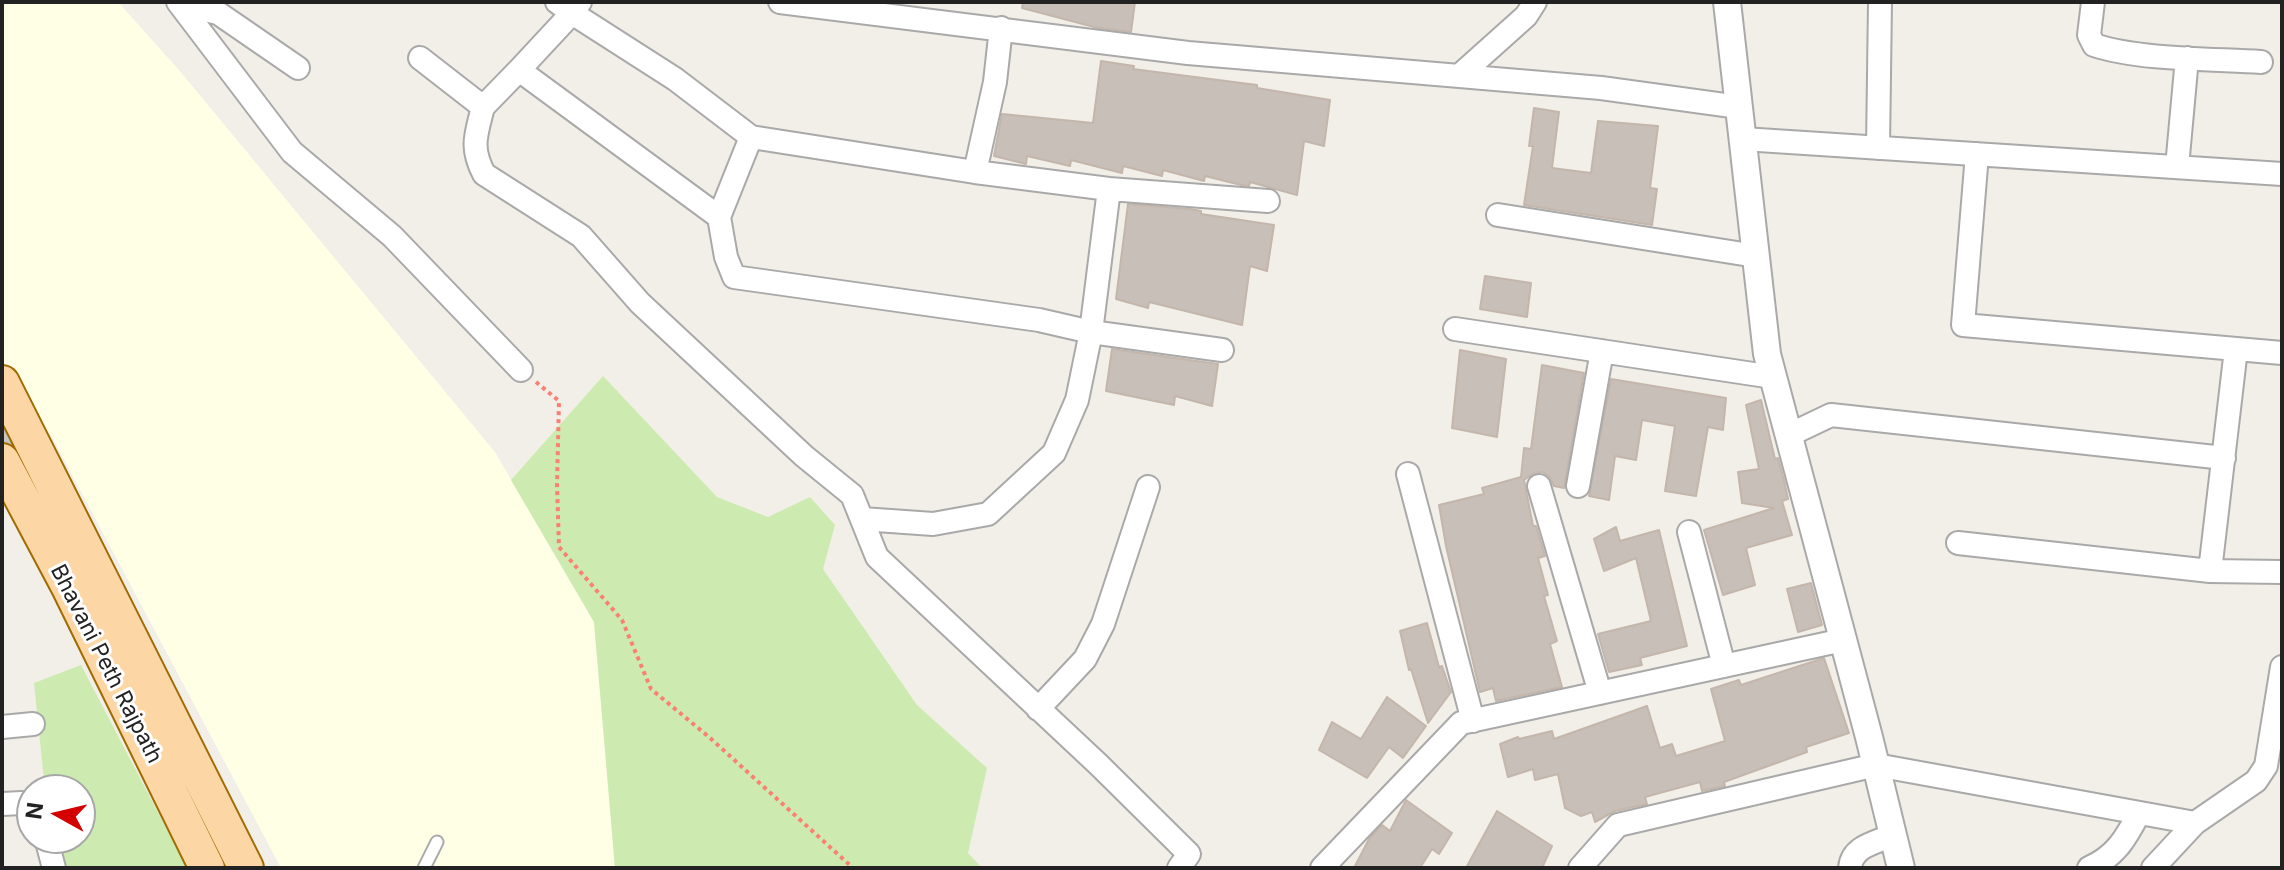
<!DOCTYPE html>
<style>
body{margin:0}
#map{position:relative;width:2284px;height:870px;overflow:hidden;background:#f2efe9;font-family:Inter,sans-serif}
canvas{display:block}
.frame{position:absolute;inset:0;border:4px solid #222;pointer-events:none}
.north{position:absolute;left:16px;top:774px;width:80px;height:80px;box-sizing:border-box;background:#fff;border:2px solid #a7a7a7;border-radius:50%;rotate:278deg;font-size:22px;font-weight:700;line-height:32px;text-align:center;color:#222}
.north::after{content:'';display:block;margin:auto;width:28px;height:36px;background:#d40000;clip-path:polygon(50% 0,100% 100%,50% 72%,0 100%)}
</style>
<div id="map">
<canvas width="2284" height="870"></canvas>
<div class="frame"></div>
<div class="north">N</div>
</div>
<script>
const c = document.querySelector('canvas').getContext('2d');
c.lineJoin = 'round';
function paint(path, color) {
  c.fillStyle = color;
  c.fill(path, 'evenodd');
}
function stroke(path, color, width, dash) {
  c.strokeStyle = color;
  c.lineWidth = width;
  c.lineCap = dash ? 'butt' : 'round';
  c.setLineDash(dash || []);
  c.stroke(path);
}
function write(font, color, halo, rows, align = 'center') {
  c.font = font + ' Inter,sans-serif';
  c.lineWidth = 6;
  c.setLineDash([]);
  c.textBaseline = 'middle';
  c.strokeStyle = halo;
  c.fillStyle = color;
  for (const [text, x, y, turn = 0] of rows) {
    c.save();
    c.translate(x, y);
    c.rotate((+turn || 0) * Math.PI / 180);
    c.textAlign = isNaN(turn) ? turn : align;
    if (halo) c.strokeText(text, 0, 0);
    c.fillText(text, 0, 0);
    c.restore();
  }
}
paint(new Path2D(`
 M2 2H118L179 70 495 452 594 622 615 868H281L53 439 2 362Z`), '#ffffe5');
paint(new Path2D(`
 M603 376 717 497 768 517 810 497 835 525 823 569 917 705 987 768 968 853 982 868H615L594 622 511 480Z
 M81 665 187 868H61L50 838H80V790H45L34 683Z`), '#cdebb0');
const building = new Path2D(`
 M1023 2H1135L1131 32 1098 28 1022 8Z
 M1101 61 1134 66 1133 69 1257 85V88L1330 100 1324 146 1304 141 1297 195 1250 182 1249 186 1241 185 1205 176 1204 181 1163 170 1162 176 1123 166 1122 173 1071 160 1070 166 1027 156 1026 164 994 156 1002 114 1093 123Z
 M1534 108 1559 112 1552 168 1591 173 1598 121 1658 126 1650 188 1657 189 1652 225 1524 205 1533 146H1529Z
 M1128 204 1190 209 1201 211V214L1274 225 1267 271 1250 266 1242 325 1149 302 1148 308 1116 299Z
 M1485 276 1531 283 1527 317 1480 309Z
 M1112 349 1218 364 1212 406 1175 396 1174 405 1106 391Z
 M1460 350 1506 359 1497 437 1452 428Z
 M1542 365 1584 373 1564 488 1554 486 1549 476 1542 472 1534 473 1524 480 1533 526H1536L1545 556 1538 558 1548 595 1544 596 1557 641 1550 644 1562 687 1496 701 1493 688 1480 692 1446 546 1439 505 1484 494 1482 488 1521 477 1524 448 1531 449Z
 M1611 379 1726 398 1723 430 1708 427 1696 496 1665 491 1675 426 1642 420 1636 460 1615 456 1609 500 1589 496Z
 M1761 400 1775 459 1778 458 1784 480 1788 499 1782 501 1792 535 1746 548 1755 585 1723 595 1704 530 1774 508 1742 503 1738 472 1759 469 1746 405Z
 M1616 527 1620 541 1659 530 1687 646 1640 658 1642 665 1609 672 1598 634 1651 621 1636 558 1604 571 1594 539Z
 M1811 583 1822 625 1798 632 1787 589Z
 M1427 623 1439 667 1442 666 1451 692 1428 723 1411 669 1409 670 1400 631Z
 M1824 658 1849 733 1806 747 1807 752 1724 782 1725 786 1702 791 1700 782 1645 797 1647 804 1615 811 1595 822 1592 812 1581 816 1565 808 1558 774 1535 780 1533 769 1508 777 1500 744 1518 737 1519 739 1552 731 1554 739 1647 706 1660 748 1672 744 1676 756 1725 741 1711 689 1739 680 1741 685Z
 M1387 697 1426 726 1403 758 1389 747 1367 778 1319 750 1332 722 1361 739Z
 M1406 800 1452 833 1439 854 1432 849 1420 868H1354L1369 839 1382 825 1390 831Z
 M1497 811 1552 846 1542 868H1466Z`);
paint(building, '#c7bfb8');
stroke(building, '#c4b6ab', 2);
stroke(new Path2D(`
 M2 423 41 501`), '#c8c6c1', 34, [34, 17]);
const service = new Path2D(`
 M424 868 437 842`);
const minor = new Path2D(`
 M178 2 292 152 392 236 521 370
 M580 2 572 13 675 79 751 137 975 172 1109 189 1268 201
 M780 2 1188 53 1601 88 1739 107
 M2093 2 2089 35 2094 45C2139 60 2212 59 2261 62
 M180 4 218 13 298 68
 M420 58 483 107 519 70 719 217 726 257 734 277 1039 320 1091 332 1222 350
 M519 70 572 13 557 2
 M1459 76 1526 16 1535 2
 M483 107C476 135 470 147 484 174L581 236 640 303 804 456 852 495 877 557 1099 765 1189 854 1179 868
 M1743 139 2282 174
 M1878 148 1880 2
 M1977 154 1963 325 2282 353
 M2177 167 2187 58
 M975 172 995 82 1001 28
 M1498 215 1756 256
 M719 217 751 137
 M1455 329 1773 377
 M1789 435 1831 415 2224 458
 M1408 474 1473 721
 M1539 486 1600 693
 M1578 486 1602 351
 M862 519 933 524 988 514 1054 453 1077 400 1091 332 1109 189
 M1689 532 1724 666
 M1958 543 2210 571 2236 349
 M2210 571 2282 572
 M1038 709 1085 659 1103 624 1148 487
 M2 727 33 724
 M2 804 22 803 32 805
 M46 838 54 868
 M1322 868 1461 723 1843 640
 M1580 868 1618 825 1876 765 2195 823
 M1850 868C1852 846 1875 843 1893 835
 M2089 868C2116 856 2126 838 2139 813
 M2153 868 2195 823 2256 781 2266 766 2282 667`);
const tertiary = new Path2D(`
 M1727 2 1767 354 1869 737 1901 868`);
const primary = new Path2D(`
 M2 383 246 868
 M2 461 69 587 207 868`);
stroke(service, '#a9a9a9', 15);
stroke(minor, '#a9a9a9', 26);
stroke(tertiary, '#a9a9a9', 30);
stroke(primary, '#a06b00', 38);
stroke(new Path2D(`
 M536 382 559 401 557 485 559 547 622 620 651 689 709 737 853 868`), '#fa8072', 4, [4, 4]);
stroke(service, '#fff', 11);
stroke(minor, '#fff', 22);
stroke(tertiary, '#fff', 26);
stroke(primary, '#fcd6a4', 34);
write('22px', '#222', '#fff', [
 ["Bhavani Peth Rajpath",106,664,63]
]);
</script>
